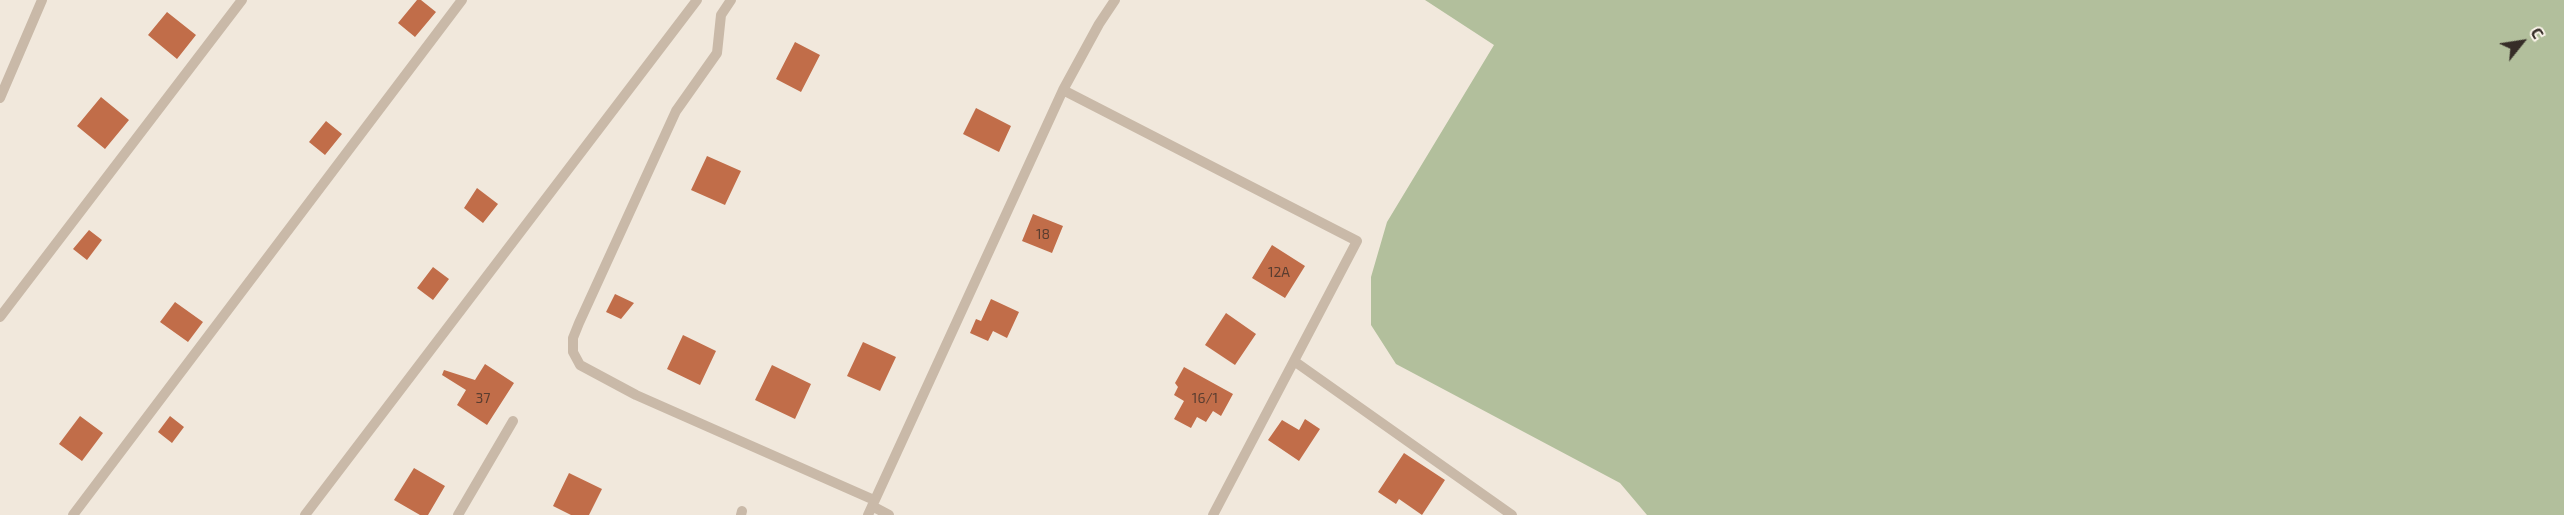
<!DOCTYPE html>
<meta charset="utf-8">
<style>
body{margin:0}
#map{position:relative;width:2564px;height:515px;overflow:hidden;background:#f1e8dc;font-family:"Exo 2",sans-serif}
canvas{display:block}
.north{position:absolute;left:2492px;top:12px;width:60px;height:60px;-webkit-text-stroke:4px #f9f2e8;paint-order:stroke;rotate:60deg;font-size:16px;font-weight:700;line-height:24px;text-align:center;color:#362d28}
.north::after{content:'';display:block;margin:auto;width:21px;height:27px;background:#362d28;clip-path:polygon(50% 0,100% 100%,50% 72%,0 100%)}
</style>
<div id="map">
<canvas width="2564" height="515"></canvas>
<div class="north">С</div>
</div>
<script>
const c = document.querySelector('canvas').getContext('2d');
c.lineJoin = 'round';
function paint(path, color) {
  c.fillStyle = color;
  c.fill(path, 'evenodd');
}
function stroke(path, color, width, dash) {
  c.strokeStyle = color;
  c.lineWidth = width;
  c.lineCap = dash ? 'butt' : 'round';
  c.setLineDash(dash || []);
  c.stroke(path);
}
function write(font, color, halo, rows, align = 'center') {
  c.font = font + ' "Exo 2",sans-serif';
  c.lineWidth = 6;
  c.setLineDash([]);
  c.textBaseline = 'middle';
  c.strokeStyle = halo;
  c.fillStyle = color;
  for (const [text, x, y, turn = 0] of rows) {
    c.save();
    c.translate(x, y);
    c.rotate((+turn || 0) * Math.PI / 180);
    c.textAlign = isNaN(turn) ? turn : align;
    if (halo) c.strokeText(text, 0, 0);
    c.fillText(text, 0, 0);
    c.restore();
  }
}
paint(new Path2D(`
 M1425 0H2564V515H1647L1620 483 1396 364 1371 325V277L1387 222 1494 45Z`), '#b2bf9c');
paint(new Path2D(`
 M417 0H421L436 12 415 37 398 23Z
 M167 12 196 35 177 59 148 35Z
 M795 42 820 55 801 92 776 79Z
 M101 97 129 120 105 149 77 126Z
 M976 108 1011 126 999 152 963 134Z
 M326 121 342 134 325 155 309 142Z
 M707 156 741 171 725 205 691 190Z
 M477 188 498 204 483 223 464 208Z
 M1033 214 1063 226 1052 253 1022 241Z
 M89 230 102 240 87 260 73 249Z
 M1272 245 1305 266 1285 298 1252 278Z
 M433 267 449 279 433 300 417 288Z
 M615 294 634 303 621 319 606 312Z
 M991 299 1019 312 1007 338 993 331 988 341 970 333 976 319 981 321Z
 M175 302 203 322 188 342 160 322Z
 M1226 313 1256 334 1235 365 1205 345Z
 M683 335 716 351 700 385 667 369Z
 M863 342 896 357 880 391 847 376Z
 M485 364 514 383 487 425 457 405 466 390 442 375 444 370 475 380Z
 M772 365 811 384 795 419 755 400Z
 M1184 367 1233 394 1221 416 1213 411 1206 422 1197 417 1191 428 1174 419 1184 401 1174 395 1178 387 1175 383Z
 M80 416 103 433 82 461 59 444Z
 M170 416 184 427 172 443 158 432Z
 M1305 419 1320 429 1299 461 1268 440 1282 420 1299 430Z
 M1404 453 1445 480 1422 515 1399 499 1396 504 1378 492Z
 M414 468 445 486 428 515H420L394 500Z
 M569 473 602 489 589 515H571L553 506Z`), '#c16d49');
stroke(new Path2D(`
 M731 0 721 15 717 53 676 111 579 323 573 338V352L580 365 636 395 874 500
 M1063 90 1357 241 1213 515
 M0 98 42 0
 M0 317 242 0
 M1294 361 1512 515
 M872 506 889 515
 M73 515 462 0
 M305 515 697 0
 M458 515 513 421
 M741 515 742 511
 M868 515 1063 90 1099 24 1115 0`), '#c9b9a8', 10);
write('14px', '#593d30', null, [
 ["18",1043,234],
 ["12А",1279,272],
 ["37",483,398],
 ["16/1",1205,398]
]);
</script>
